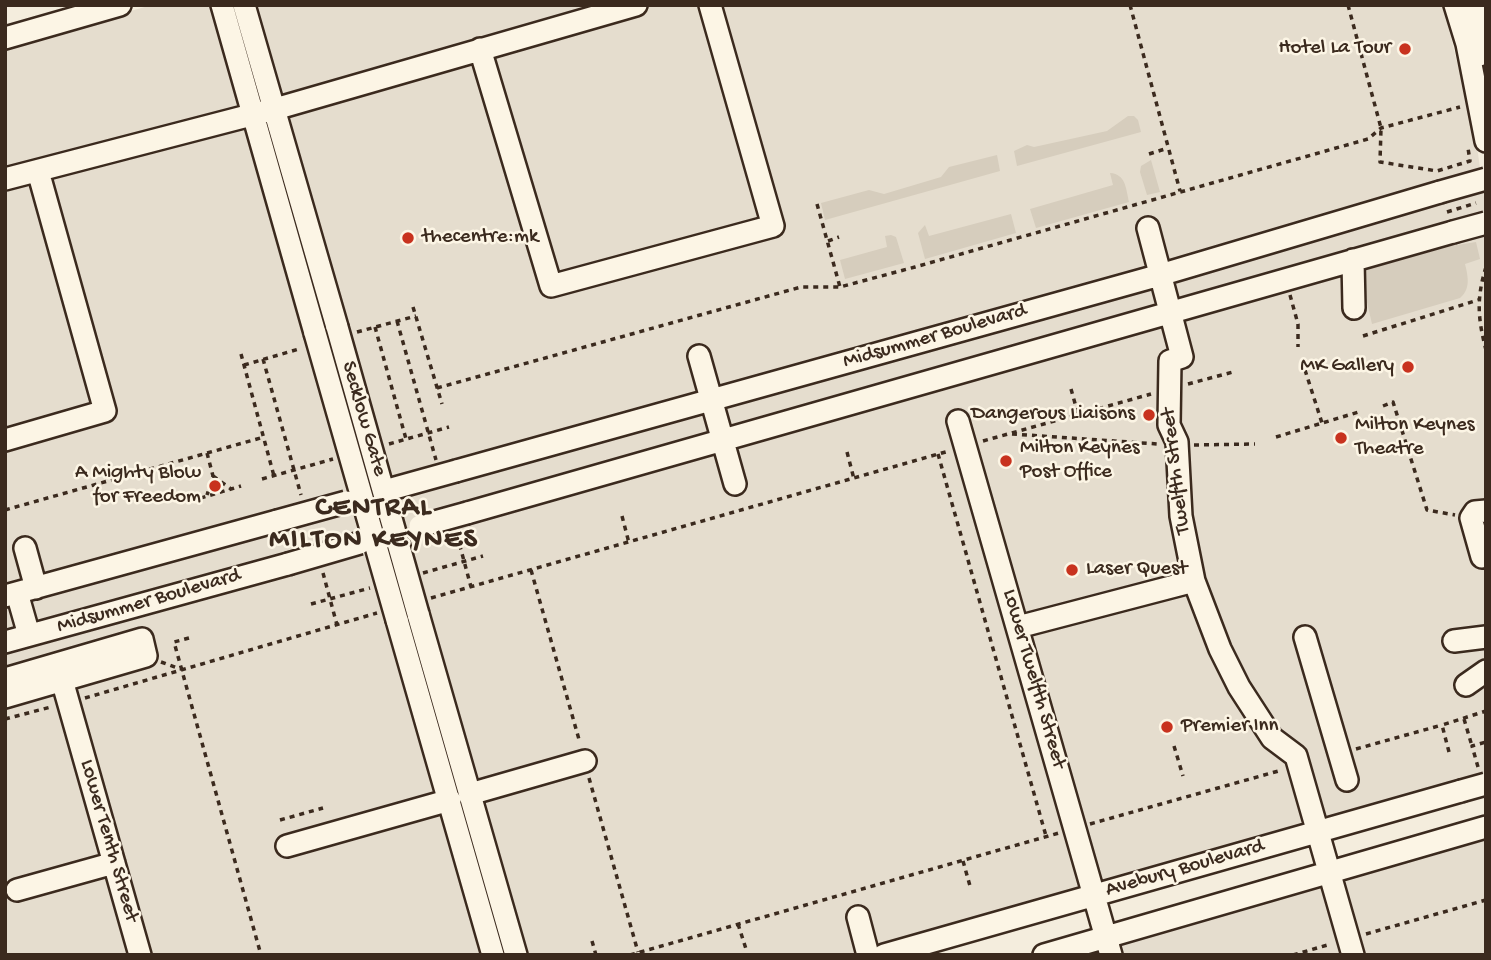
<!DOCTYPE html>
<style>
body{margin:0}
#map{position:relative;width:1491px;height:960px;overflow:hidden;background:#f4eddd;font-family:"Gochi Hand",sans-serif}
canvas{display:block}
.frame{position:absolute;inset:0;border:7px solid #3b2a1e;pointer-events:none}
</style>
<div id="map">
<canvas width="1491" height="960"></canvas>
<div class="frame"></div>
</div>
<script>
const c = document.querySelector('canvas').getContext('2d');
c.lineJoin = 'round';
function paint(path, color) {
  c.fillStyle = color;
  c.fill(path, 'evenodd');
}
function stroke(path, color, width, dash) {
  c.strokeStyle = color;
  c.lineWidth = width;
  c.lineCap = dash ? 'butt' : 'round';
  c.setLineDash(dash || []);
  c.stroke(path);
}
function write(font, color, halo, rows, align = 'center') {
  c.font = font + ' "Gochi Hand",sans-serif';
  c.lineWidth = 5;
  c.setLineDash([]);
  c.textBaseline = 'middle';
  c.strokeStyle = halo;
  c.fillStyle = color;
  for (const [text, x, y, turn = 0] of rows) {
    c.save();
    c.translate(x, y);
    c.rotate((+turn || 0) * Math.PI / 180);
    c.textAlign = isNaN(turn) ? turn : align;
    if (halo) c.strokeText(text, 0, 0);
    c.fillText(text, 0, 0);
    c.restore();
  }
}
paint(new Path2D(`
 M152 5H1443L1476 139 1486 212V772L847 955H5V46Z
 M1486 840V955H1087Z`), '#e5ddce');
paint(new Path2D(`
 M1128 116H1134L1138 120 1141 132 1017 166 1014 151 1027 145 1034 147 1107 131Z
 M997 155 1000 171 825 220 821 203 869 190 884 194 941 177 949 167Z
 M1151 160 1160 192 1147 195 1140 172 1141 166Z
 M1110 173C1126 174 1126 189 1129 202L1036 228 1030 209 1113 185Z
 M1011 214 1016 233 925 259 918 233 925 225 929 236Z
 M891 235 896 237 904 263 845 279 840 260 887 247 885 236Z
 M1476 242 1480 259 1465 264C1468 276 1471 289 1460 298L1372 324 1361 276 1368 269 1451 246Z`), '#d6cdbd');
const minor = new Path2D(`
 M222 5 315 333
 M244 5 337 327
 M1455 5 1467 44 1486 141
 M1475 5 1480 55
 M5 38 120 5
 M480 49 551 286 773 226 710 5
 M5 179 282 107 636 5
 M1148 228 1182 357 1170 361 1169 425 1177 442 1181 516 1194 581 1220 649 1239 687 1272 738 1296 756 1353 955
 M1353 260 1354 308
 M699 356 735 484
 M958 421 1111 955
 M5 440 105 411 38 171
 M456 471 1160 275 1440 192
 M467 513 1453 232
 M25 548 36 588
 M1482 557 1471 518 1475 512 1486 511
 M17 593 29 635
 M5 596 277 521
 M418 614 516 955
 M397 620 493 955
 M1018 627 1194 581
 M1305 637 1347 780
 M1454 641 1486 637
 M5 642 288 564
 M5 679 142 639 146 656 5 697
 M62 680 140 955
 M1466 685 1486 671
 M470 794 585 761
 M287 846 450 800
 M17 890 114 863
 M858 917 868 955
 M884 955 1461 791
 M1044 955 1486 827`);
stroke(minor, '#3b2a1e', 26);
stroke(new Path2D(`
 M1130 5 1180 191
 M1348 5 1381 128 1380 162 1437 171 1470 161 1468 148
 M1149 154 1168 148
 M817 204 840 287
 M1447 212 1476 203
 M828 241 839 237
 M1486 267C1476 299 1478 319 1486 350
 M1290 295 1298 324V347
 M413 307 442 404
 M397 321 436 460
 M375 327 406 439
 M357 332 416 316
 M1363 336 1478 300
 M241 354 274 476
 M263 359 301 495
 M244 365 299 349
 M1305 370 1322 423
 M1188 384 1233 372
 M437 388 801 287H840L915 267 1368 139 1381 128 1460 107
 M1071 389 1078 414
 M1383 406 1393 402 1427 510 1455 515
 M1012 434 1158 444
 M1276 437 1362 411
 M983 441 1151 394
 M389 444 449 427
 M1194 445 1255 444
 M847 452 854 479
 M207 453 213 476 207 495
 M938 454 1046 836
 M213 476 231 489
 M262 479 333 459
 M191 501 241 486
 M5 510 264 437
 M622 516 629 543
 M457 535 471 587
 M531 570 580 743
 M323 573 337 625
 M423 573 483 556
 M431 598 949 451
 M311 604 370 588
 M189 638 174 642 261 955
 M161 662 180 669
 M85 698 377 613
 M5 719 51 707
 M1464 719 1472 746
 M1174 746 1183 776
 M1356 749 1442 725
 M1449 752 1442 725 1486 711
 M1478 767 1472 746 1486 742
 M589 778 638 952
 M280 820 323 808
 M1090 824 1282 770
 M963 861 970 886
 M738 924 746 949
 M1366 934 1486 900
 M592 941 596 955
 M630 955 1059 833
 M1293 955 1331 944`), '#3b2a1e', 3.5, [5, 5]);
stroke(minor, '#fcf5e5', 21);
const minorBridge = new Path2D(`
 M1440 192 1486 179
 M1453 232 1486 223
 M337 327 418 614
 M315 333 397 620
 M384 491 456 471
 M277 521 346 502
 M420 526 467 513
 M288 564 360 543
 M1461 791 1486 784`);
stroke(minorBridge, '#3b2a1e', 26, []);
stroke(minorBridge, '#fcf5e5', 21);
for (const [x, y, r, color] of [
 [1405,49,7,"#c8321e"],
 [408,238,7,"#c8321e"],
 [1408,367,7,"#c8321e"],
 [1149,415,7,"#c8321e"],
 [1341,438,7,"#c8321e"],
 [1006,461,7,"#c8321e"],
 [215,486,7,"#c8321e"],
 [1072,570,7,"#c8321e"],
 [1167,727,7,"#c8321e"]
]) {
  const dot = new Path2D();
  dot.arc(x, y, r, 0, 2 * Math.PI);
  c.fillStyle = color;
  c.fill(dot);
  stroke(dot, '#fcf5e5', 2.5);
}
write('21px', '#3b2a1e', '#fcf5e5', [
 ["Hotel La Tour",1391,49,"right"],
 ["thecentre:mk",422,238],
 ["MK Gallery",1394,367,"right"],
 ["Dangerous Liaisons",1135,415,"right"],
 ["Milton Keynes",1355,426],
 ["Theatre",1355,450],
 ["Milton Keynes",1020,449],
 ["Post Office",1020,473],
 ["A Mighty Blow",201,474,"right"],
 ["for Freedom",201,498,"right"],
 ["Laser Quest",1086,570],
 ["Premier Inn",1181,727]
], 'left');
write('21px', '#3b2a1e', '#fcf5e5', [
 ["Midsummer Boulevard",935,337,-16],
 ["Secklow Gate",363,419,74],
 ["Twelfth Street",1177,471,-97],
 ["Midsummer Boulevard",149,602,-16],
 ["Lower Twelfth Street",1033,679,74],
 ["Lower Tenth Street",108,841,74],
 ["Avebury Boulevard",1185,869,-16]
]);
c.letterSpacing = '2px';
write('bold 28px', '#3b2a1e', '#fcf5e5', [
 ["CENTRAL",374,510],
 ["MILTON KEYNES",374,542]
]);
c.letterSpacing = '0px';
</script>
